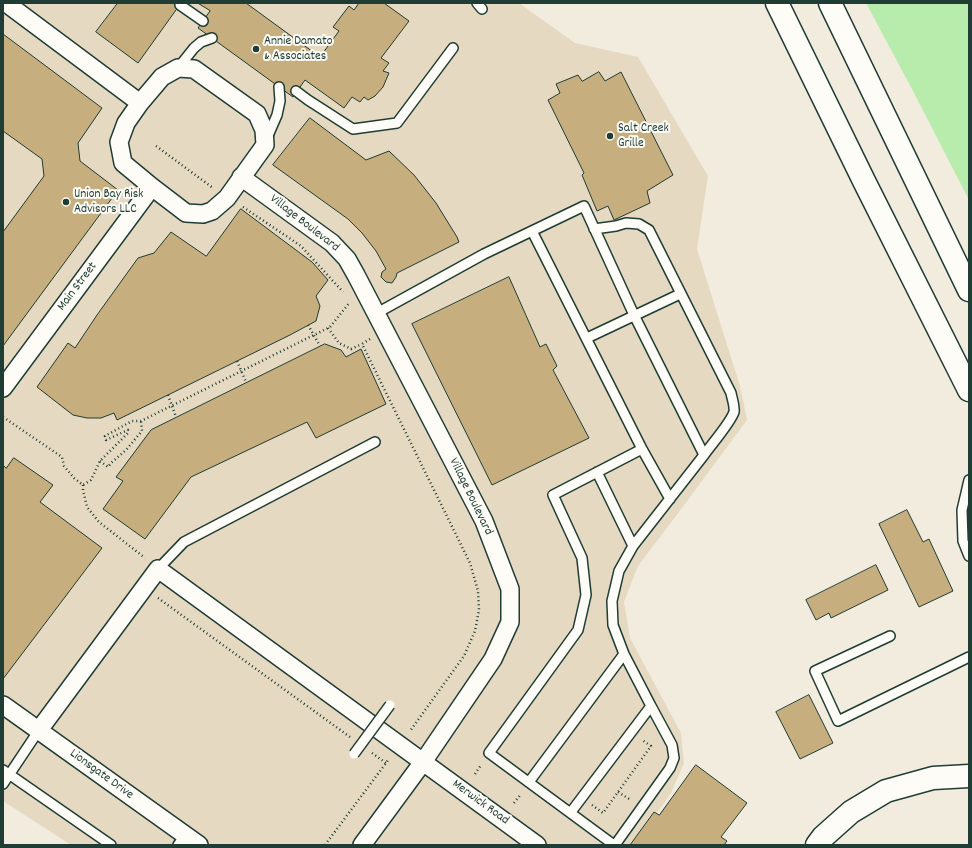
<!DOCTYPE html>
<style>
body{margin:0}
#map{position:relative;width:972px;height:848px;overflow:hidden;background:#f2ecdf;font-family:Dekko,sans-serif}
canvas{display:block}
.frame{position:absolute;inset:0;border:4px solid #1f3d34;pointer-events:none}
</style>
<div id="map">
<canvas width="972" height="848"></canvas>
<div class="frame"></div>
</div>
<script>
const c = document.querySelector('canvas').getContext('2d');
c.lineJoin = 'round';
function paint(path, color) {
  c.fillStyle = color;
  c.fill(path, 'evenodd');
}
function stroke(path, color, width, dash) {
  c.strokeStyle = color;
  c.lineWidth = width;
  c.lineCap = dash ? 'butt' : 'round';
  c.setLineDash(dash || []);
  c.stroke(path);
}
function write(font, color, halo, rows, align = 'center') {
  c.font = font + ' Dekko,sans-serif';
  c.lineWidth = 4;
  c.setLineDash([]);
  c.textBaseline = 'middle';
  c.strokeStyle = halo;
  c.fillStyle = color;
  for (const [text, x, y, turn = 0] of rows) {
    c.save();
    c.translate(x, y);
    c.rotate((+turn || 0) * Math.PI / 180);
    c.textAlign = isNaN(turn) ? turn : align;
    if (halo) c.strokeText(text, 0, 0);
    c.fillText(text, 0, 0);
    c.restore();
  }
}
paint(new Path2D(`
 M3 3H519L575 43 638 57 708 176 697 249 740 386 747 420 682 508 638 566 624 602 630 638 681 733 684 763 671 793 635 845H71L3 801Z`), '#e5d9c2');
paint(new Path2D(`
 M866 3H969V200L913 91Z`), '#b7ecad');
const building = new Path2D(`
 M118 3H181L138 63 96 32Z
 M198 3H246L320 57 339 31 333 27 349 6 354 10 359 3H384L409 21 381 58 389 63 383 71 389 73 383 87 375 96 368 100 364 97 360 102 352 97 344 108 305 80 293 97 198 28 210 11Z
 M3 34 102 108 78 143 80 161 118 190 3 346V232L44 176 42 159 3 131Z
 M599 72 605 81 621 72 673 175 647 191 650 203 614 220 608 206 597 211 582 175 584 173 548 100 560 93 556 84 578 75 582 81Z
 M310 118 366 160 389 151 414 175 436 203 457 237 459 242 397 273 396 277 392 283 386 282 381 277 382 272 386 269 376 251 362 233 348 219 273 165Z
 M241 209 312 262 328 280 316 296 320 306 316 321 290 335 117 420 114 413 101 418H87L73 415 37 387 68 343 75 348 97 315 138 258 154 253 171 232 206 256Z
 M509 277 540 347 546 344 557 366 553 370 589 438 492 485 412 324Z
 M325 344 341 350 346 357 361 349 386 404 316 438 307 422 191 477 145 539 103 509 123 481 116 477 151 430Z
 M14 458 53 485 40 502 102 548 3 679V465L6 468Z
 M907 510 923 542 929 539 953 591 919 607 879 524Z
 M876 565 888 590 831 618 829 613 816 620 806 600Z
 M809 695 833 743 800 759 776 712Z
 M696 765 747 803 721 837 727 841 724 845H630L654 812 659 815Z`);
paint(building, '#c7ae7e');
stroke(building, '#1f3d34', 1);
const service = new Path2D(`
 M477 3 482 9
 M180 5 203 21
 M178 68 194 48 201 42 212 38
 M296 91 308 100 353 129 397 123 453 48
 M267 138 277 115 280 101 279 87
 M594 229 616 226 626 223 639 224 649 230 731 393C732 399 735 406 734 412 731 422 711 445 704 455
 M532 231 642 449 553 495 582 558 586 595 578 630 489 753 614 845
 M377 313 484 254 584 206 634 315 704 455 633 546 619 571 612 601 613 625 624 654 651 706 571 812
 M587 338 680 294
 M642 449 670 499
 M597 472 633 546
 M969 480 962 510 963 541 969 556
 M158 569 184 542 375 442
 M890 636 815 671 838 721 969 657
 M3 770 111 845
 M529 782 624 654
 M3 784 39 730
 M178 845 185 835
 M615 845 670 768 674 758 672 745 651 706`);
const minor = new Path2D(`
 M6 3 140 103
 M178 68 194 69 257 114 264 130 265 145 227 198 212 211 203 214 186 213 152 187 123 163 119 142 126 123 140 103 162 77Z
 M241 177 332 243 347 259 356 275 484 521 510 589V622L493 659 423 762 362 845
 M3 388 152 187
 M3 705 199 845
 M39 730 158 569 537 845`);
const trunk = new Path2D(`
 M777 3 864 181 969 390
 M830 3 969 290
 M817 845 823 837 851 812 886 791 933 778 969 776`);
stroke(service, '#1f3d34', 12);
stroke(minor, '#1f3d34', 20);
stroke(trunk, '#1f3d34', 25);
stroke(new Path2D(`
 M156 146 213 188
 M243 207 301 246 343 292
 M328 328 339 343 351 349 362 344
 M370 339 362 344 470 563 478 591 479 610 475 631 464 656 410 731
 M3 417 62 457 64 466 74 478 83 485 91 480 100 461 128 433V430L106 440 105 436 132 421H141L330 327 350 302
 M100 461 108 467 111 463 126 450 142 431 141 421
 M83 485V490L87 507 99 522 145 558
 M158 598 350 737
 M372 753 386 763
 M475 774 481 765
 M618 792 631 800
 M514 803 521 794
 M592 805 603 813 651 746 642 740
 M325 845 389 759`), '#1f3d34', 2.5, [1, 3]);
stroke(service, '#fdfcf7', 9);
stroke(minor, '#fdfcf7', 17);
stroke(trunk, '#fdfcf7', 22);
const serviceBridge = new Path2D(`
 M354 754 390 705`);
stroke(serviceBridge, '#1f3d34', 12, []);
stroke(new Path2D(`
 M308 325 320 346
 M237 361 246 382
 M168 395 176 417`), '#1f3d34', 2.5, [1, 3]);
stroke(serviceBridge, '#fdfcf7', 9);
for (const [x, y, r, color] of [
 [256,49,4,"#1f3d34"],
 [610,136,4,"#1f3d34"],
 [66,202,4,"#1f3d34"]
]) {
  const dot = new Path2D();
  dot.arc(x, y, r, 0, 2 * Math.PI);
  c.fillStyle = color;
  c.fill(dot);
  stroke(dot, '#fdfcf7', 1.5);
}
write('13px', '#1f3d34', '#fdfcf7', [
 ["Annie Damato",264,42],
 ["& Associates",264,57],
 ["Salt Creek",618,129],
 ["Grille",618,144],
 ["Union Bay Risk",74,195],
 ["Advisors LLC",74,210]
], 'left');
write('13px', '#1f3d34', '#fdfcf7', [
 ["Village Boulevard",304,224,38],
 ["Main Street",78,287,-53],
 ["Village Boulevard",470,497,64],
 ["Lionsgate Drive",101,775,36],
 ["Merwick Road",480,803,36]
]);
</script>
